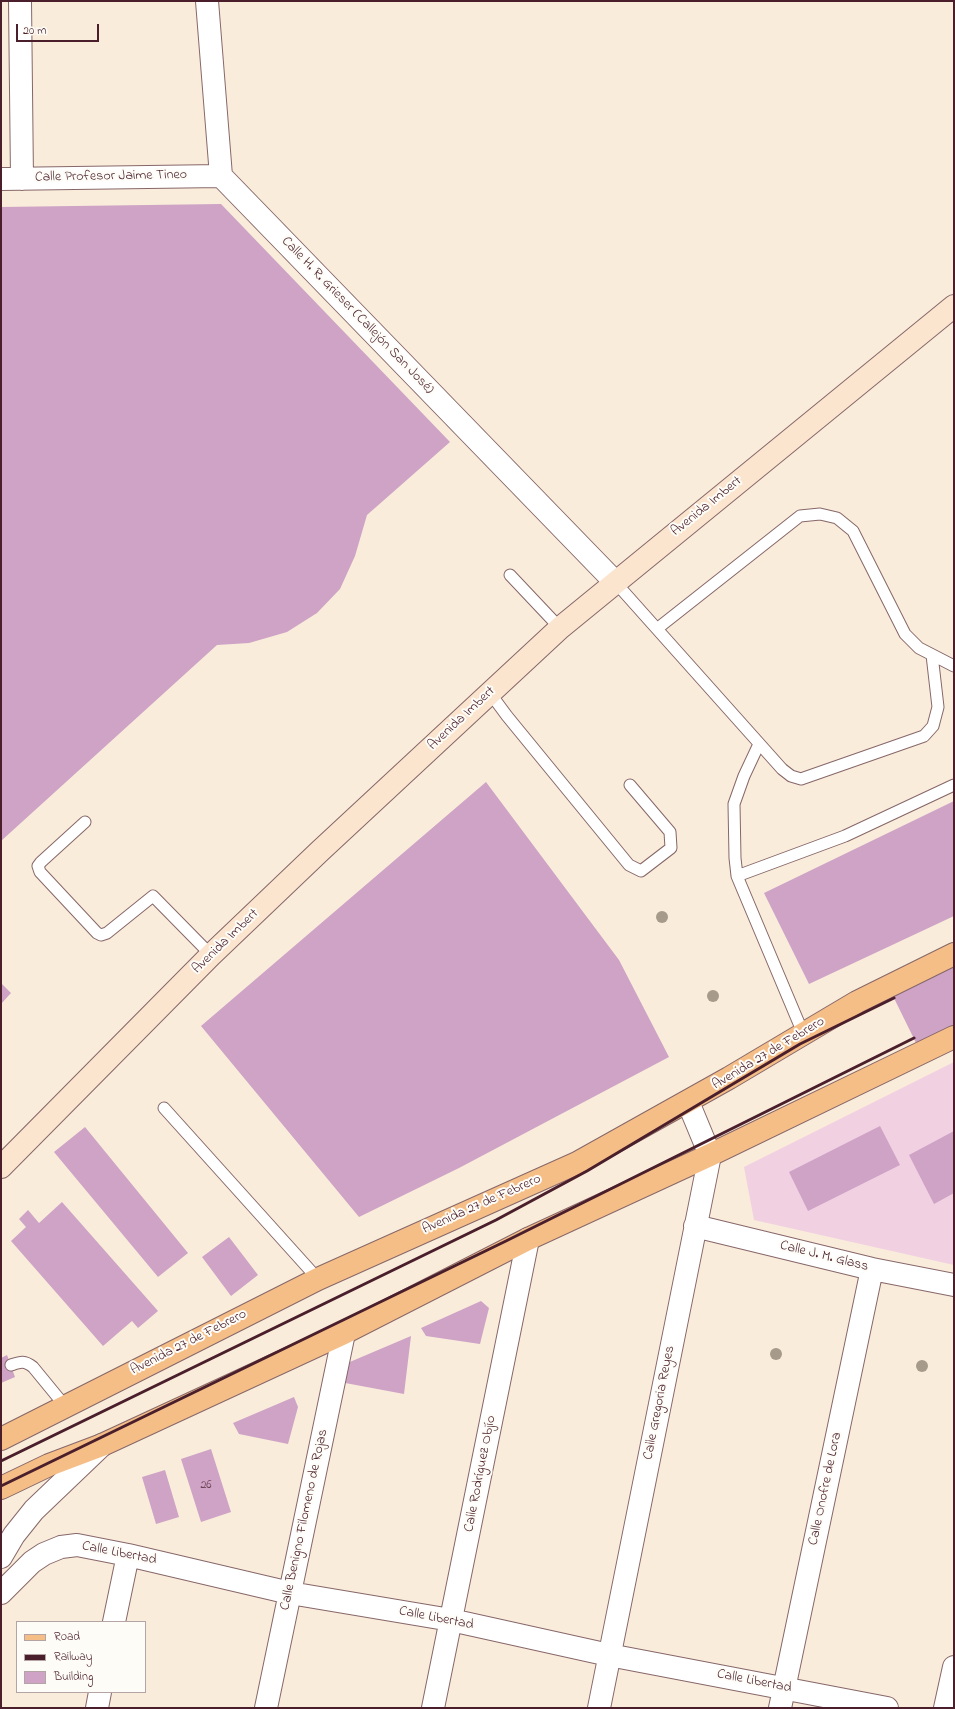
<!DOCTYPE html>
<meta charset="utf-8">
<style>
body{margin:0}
#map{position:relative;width:955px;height:1709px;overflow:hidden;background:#f9ecdb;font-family:"Indie Flower",sans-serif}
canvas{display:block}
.frame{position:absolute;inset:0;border:2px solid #4a1f2b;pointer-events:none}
.legend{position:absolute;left:16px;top:1621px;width:130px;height:72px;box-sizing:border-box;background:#fdfcf7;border:1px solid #b5a4a5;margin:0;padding:5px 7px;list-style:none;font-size:12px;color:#4a1f2b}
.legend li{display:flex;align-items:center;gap:8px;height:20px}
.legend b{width:20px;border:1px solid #b5a4a5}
.scale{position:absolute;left:16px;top:24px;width:83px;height:18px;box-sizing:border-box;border:2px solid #4a1f2b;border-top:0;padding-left:5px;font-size:12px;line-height:14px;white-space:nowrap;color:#4a1f2b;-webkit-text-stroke:3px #fdfcf7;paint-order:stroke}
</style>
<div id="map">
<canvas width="955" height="1709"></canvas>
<div class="frame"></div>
<ul class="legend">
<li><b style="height:5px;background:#f6be87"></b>Road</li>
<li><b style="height:5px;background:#4a1f2b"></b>Railway</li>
<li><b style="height:11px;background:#cea3c6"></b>Building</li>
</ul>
<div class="scale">20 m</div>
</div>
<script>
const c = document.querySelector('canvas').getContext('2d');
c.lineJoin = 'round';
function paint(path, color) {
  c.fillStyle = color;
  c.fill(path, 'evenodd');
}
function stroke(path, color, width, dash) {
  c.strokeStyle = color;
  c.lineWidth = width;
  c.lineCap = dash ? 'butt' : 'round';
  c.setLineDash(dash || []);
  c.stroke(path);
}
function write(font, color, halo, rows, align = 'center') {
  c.font = font + ' "Indie Flower",sans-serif';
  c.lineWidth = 4;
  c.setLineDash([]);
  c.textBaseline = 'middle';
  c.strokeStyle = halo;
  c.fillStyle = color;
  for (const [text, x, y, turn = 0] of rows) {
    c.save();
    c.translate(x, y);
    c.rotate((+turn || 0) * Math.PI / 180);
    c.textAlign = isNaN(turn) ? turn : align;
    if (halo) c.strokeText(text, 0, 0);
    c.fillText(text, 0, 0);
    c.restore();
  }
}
paint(new Path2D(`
 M954 1062V1265L754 1220 744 1167Z`), '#f1d0e2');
paint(new Path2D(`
 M221 204 450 442 367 515 355 556 340 589 317 613 287 632 249 643 217 645 1 841V207Z
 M486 782 619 960 669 1057 459 1168 359 1217 201 1026Z
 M954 801V916L809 984 764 893Z
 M954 960V1029L918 1047 891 992Z
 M1 983 11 993 1 1004Z
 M880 1126 900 1165 808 1211 789 1172Z
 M85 1127 188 1253 158 1277 54 1152Z
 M954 1131V1193L934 1204 909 1155Z
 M62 1202 158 1311 138 1328 132 1321 103 1346 11 1241 26 1227 19 1219 28 1210 39 1223Z
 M229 1237 258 1275 231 1296 202 1257Z
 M481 1301 489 1308 480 1344 426 1336 421 1328Z
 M411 1336 404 1394 340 1382 338 1367Z
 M7 1355 15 1377 1 1383V1358Z
 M294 1397 298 1407 288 1444 239 1434 233 1423Z
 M211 1449 231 1512 201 1522 181 1459Z
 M165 1470 179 1517 156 1524 142 1477Z`), '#cea3c6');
const lane = new Path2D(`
 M510 575 560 628
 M615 582 782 769 791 776 801 779 924 736 933 726 938 707 932 655
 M658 628 800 516 820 514 837 518 853 531 905 634 919 648 954 666
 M490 693 507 716 629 865 641 871 671 848 670 832 630 785
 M759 744 744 776 734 804 735 858 737 876 845 836 954 785
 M85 822 41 862 38 866 40 872 97 933 101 935 107 933 153 896 211 955
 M737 876 803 1033
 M164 1108 318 1279
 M11 1365C20 1362 24 1360 33 1367L65 1406`);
const street = new Path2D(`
 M20 1 22 179
 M207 1 221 176 615 582
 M1 179 221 176
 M695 1226 872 1269 954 1285
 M1 1557 14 1535 34 1510 102 1445
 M1 1593 32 1562 44 1554 61 1547 77 1545 128 1555 290 1593 451 1620 609 1655 887 1708
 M114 1622 128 1555
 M97 1708 100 1692
 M266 1708 344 1333
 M433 1708 528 1239
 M599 1708 710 1155 688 1102
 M780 1708 872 1269
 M945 1708 954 1667`);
const secondary = new Path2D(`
 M1 1167 211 955 320 851 560 628 954 306`);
const primary = new Path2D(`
 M1 1439 318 1279 577 1163 729 1078 857 1002 954 954
 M1 1488 49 1465 102 1445 344 1333 528 1239 710 1155 954 1037`);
stroke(lane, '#876769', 13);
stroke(street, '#876769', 24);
stroke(secondary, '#876769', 24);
stroke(primary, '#876769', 24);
stroke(lane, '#fff', 11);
stroke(street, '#fff', 22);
stroke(secondary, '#fbe5cf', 22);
stroke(primary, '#f6be87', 22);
stroke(new Path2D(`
 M1 1461 496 1220 587 1171 800 1044 894 998
 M1 1486 506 1241 914 1038`), '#4a1f2b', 3);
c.fillStyle = '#a69a8a';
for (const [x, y] of [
 [662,917],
 [713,996],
 [776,1354],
 [922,1366]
]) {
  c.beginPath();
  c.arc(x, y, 6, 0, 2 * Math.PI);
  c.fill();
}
write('12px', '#6b4052', null, [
 ["26",206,1486]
]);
write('14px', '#4a1f2b', '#fdfcf7', [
 ["Calle Profesor Jaime Tineo",111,177,-1],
 ["Calle H. R. Grieser (Callejón San José)",357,316,46],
 ["Avenida Imbert",707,507,-39],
 ["Avenida Imbert",462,719,-43],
 ["Avenida Imbert",226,942,-44],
 ["Avenida 27 de Febrero",769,1054,-31],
 ["Avenida 27 de Febrero",482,1205,-24],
 ["Calle J. M. Glass",824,1257,14],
 ["Avenida 27 de Febrero",189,1343,-27],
 ["Calle Gregoria Reyes",660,1403,-79],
 ["Calle Rodríguez Objío",481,1474,-79],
 ["Calle Onofre de Lora",826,1489,-78],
 ["Calle Benigno Filomeno de Rojas",305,1520,-78],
 ["Calle Libertad",119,1554,11],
 ["Calle Libertad",436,1619,11],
 ["Calle Libertad",754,1682,11]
]);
</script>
